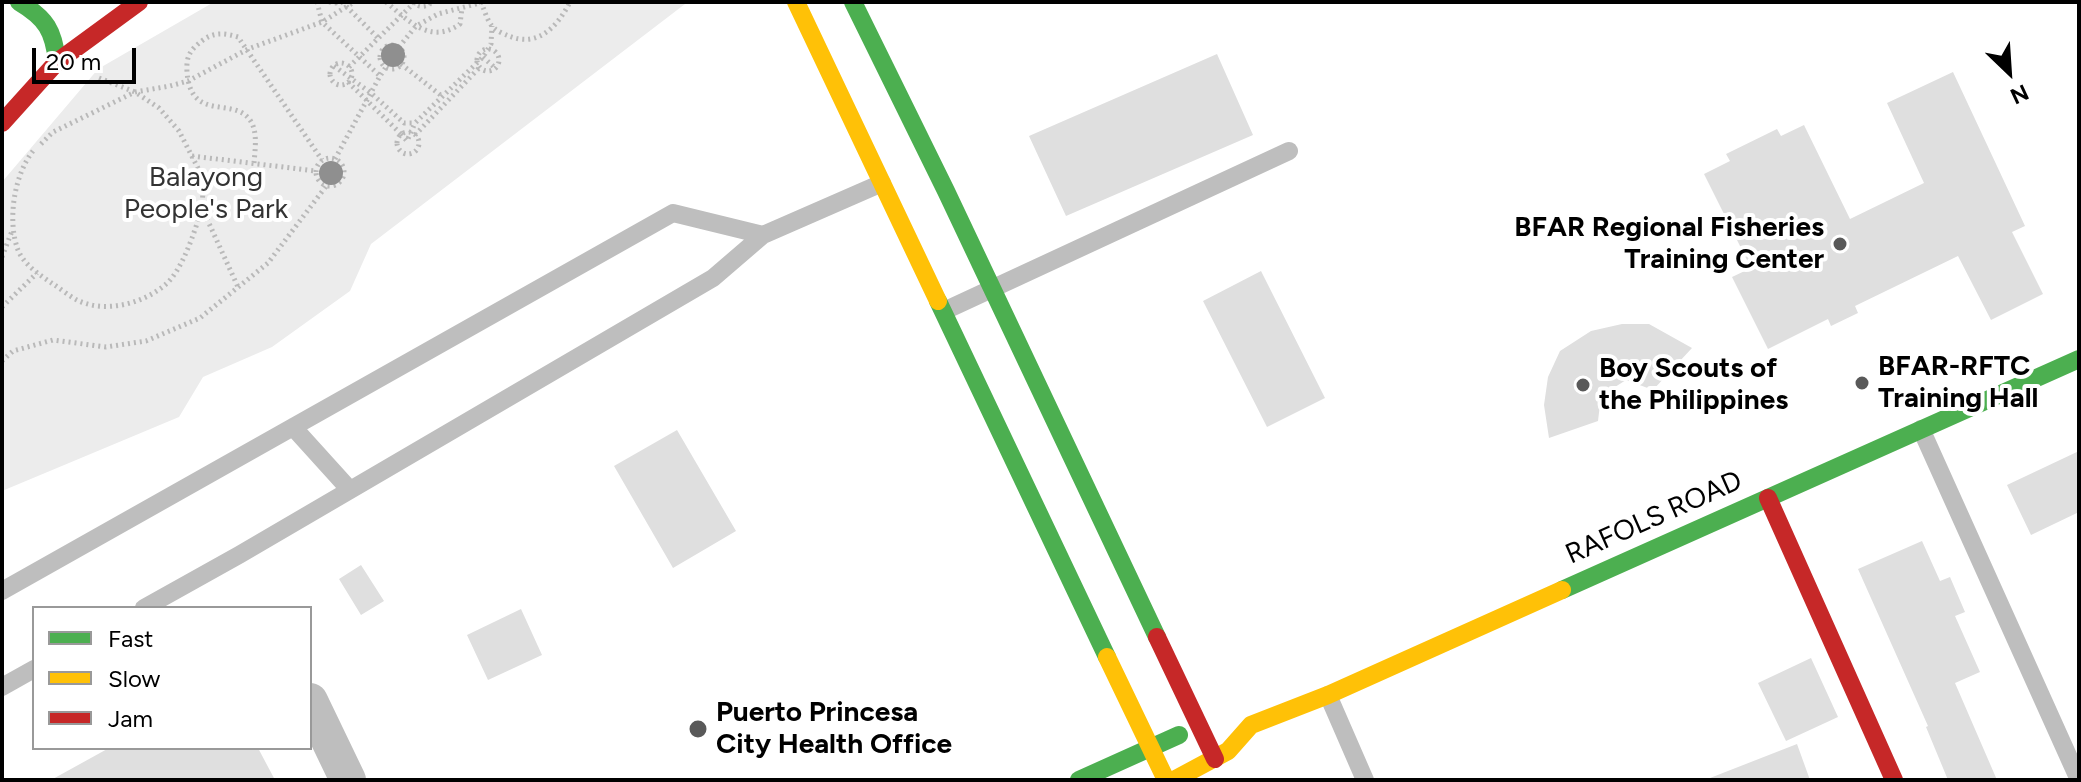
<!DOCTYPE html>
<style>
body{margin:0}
#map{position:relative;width:2081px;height:782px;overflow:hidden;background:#fff;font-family:Figtree,sans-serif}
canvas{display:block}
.frame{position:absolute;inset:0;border:4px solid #000;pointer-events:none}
.legend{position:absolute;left:32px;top:606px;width:280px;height:144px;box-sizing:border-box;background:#fff;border:2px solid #999;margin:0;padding:10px 14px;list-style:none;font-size:24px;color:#000}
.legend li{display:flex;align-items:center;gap:16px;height:40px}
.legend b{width:40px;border:2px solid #999}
.north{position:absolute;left:1969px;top:32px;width:80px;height:80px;-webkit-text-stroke:6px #fff;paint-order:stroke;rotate:155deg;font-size:22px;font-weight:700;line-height:32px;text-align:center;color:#000}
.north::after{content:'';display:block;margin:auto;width:28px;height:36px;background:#000;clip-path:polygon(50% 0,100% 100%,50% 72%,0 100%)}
.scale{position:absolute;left:32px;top:48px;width:104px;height:36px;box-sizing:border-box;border:4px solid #000;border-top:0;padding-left:10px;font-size:24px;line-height:28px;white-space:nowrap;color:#000;-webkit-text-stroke:6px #fff;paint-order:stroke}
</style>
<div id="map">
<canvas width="2081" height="782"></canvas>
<div class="frame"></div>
<ul class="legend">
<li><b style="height:10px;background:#4caf50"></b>Fast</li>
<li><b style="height:10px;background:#ffc107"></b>Slow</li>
<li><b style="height:10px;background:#c62828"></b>Jam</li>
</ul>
<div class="north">N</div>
<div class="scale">20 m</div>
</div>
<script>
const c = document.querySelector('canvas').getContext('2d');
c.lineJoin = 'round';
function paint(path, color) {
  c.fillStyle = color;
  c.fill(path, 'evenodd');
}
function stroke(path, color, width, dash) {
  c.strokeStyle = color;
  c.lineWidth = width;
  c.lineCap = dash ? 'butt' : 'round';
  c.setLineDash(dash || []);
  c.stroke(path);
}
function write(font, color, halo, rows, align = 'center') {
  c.font = font + ' Figtree,sans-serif';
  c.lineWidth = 8;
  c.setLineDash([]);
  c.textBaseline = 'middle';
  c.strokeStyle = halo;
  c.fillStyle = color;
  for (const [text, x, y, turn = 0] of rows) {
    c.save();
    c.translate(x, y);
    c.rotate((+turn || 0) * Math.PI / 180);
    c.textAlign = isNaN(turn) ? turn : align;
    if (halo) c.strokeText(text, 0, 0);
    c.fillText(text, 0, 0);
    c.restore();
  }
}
paint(new Path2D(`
 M214 2H684L685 4 371 244 350 291 272 347 203 377 179 417 2 491V182L98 69Z`), '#ececec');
paint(new Path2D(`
 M1217 54 1253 135 1066 216 1029 136Z
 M1953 72 2025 226 2012 232 2043 294 1991 320 1958 256 1855 306 1858 313 1831 326 1828 319 1768 349 1732 277 1751 268 1704 174 1730 161 1726 154 1777 129 1781 136 1804 125 1850 219 1924 183 1887 103Z
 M1261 271 1325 398 1267 427 1203 301Z
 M1622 324H1649L1692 348 1653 390 1626 380 1601 396 1598 421 1549 438 1544 405 1548 377 1560 351 1591 331Z
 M677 430 736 531 673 568 614 466Z
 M2079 451V512L2031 535 2007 485Z
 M1922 541 1940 581 1950 577 1965 612 1955 616 1980 672 1955 683 1997 780H1948L1926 727 1928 726 1858 569Z
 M361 565 384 601 361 615 339 579Z
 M521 609 542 655 488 680 467 635Z
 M1811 658 1838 717 1786 741 1758 683Z
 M1797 744 1810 780H1711L1710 778Z
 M109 748H258L275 780H51Z`), '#dfdfdf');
stroke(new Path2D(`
 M317 2 322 22 380 76
 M329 2 336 3 339 2
 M386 2C409 21 430 45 460 24L462 8
 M413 2C418 7 423 7 429 5
 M481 2C484 9 487 20 492 26 496 31 504 34 509 36 538 48 558 26 570 2
 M380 57a12 12 0 1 1 24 0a12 12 0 1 1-24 0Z
 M399 47 416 26 438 14 483 2
 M483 57 495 68
 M401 64 443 97
 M334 66 371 93 404 123H415
 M99 78 135 92 159 108 179 131 200 172 203 190 202 208 238 287
 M401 134 407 141 415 123 483 57 491 44 492 26
 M415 135 480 67
 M41 144 53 132 135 92 170 86 188 81 248 49 322 22 354 2
 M33 151C14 175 7 221 18 250 24 265 40 275 53 284 61 289 70 297 79 301 106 313 142 304 165 285 183 270 195 230 202 208
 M192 156 316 171
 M316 172a14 14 0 1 1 28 0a14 14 0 1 1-28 0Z
 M335 159 380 76 386 67
 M254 163C255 150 258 131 250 120 233 96 191 123 187 72 186 56 190 50 203 40 214 32 225 33 238 37L322 160
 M2 257 12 231
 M2 307 37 273
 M2 361 13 351 53 340 106 347 146 341 200 318 268 263 327 185`), '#b9b9b9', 5, [2, 4]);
stroke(new Path2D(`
 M944 311 1289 151
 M293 427 350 490
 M1921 429 2079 780
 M2 591 673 213 763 235
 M144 608 239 555 713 278 763 235 882 183
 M2 687 34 669
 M1328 695 1365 780`), '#bebebe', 18);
stroke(new Path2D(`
 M310 701 348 780`), '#bebebe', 36);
stroke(new Path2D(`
 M19 2C46 18 54 31 57 62
 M853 2 946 191 1157 637
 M938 301 1107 657
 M1562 590 2079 359
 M1079 780 1179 735`), '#4caf50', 18);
stroke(new Path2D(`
 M796 2 938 301
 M1107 657 1166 780
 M1174 780 1228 751 1251 725 1328 695 1562 590`), '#ffc107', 18);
stroke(new Path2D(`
 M2 123 57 62 139 2
 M1768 498 1894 780
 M1157 637 1215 759`), '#c62828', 18);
stroke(new Path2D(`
 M342 2 378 38
 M429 5 431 2
 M477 60a11 11 0 1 1 22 0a11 11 0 1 1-22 0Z
 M330 74a11 11 0 1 1 22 0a11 11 0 1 1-22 0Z
 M349 67 414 3
 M348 82 401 134
 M397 143a11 11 0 1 1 22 0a11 11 0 1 1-22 0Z`), '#b9b9b9', 5, [2, 4]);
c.fillStyle = '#8f8f8f';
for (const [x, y] of [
 [393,55],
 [331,173]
]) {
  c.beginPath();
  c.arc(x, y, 12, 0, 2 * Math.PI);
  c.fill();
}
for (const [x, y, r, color] of [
 [1840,244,8,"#595959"],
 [1862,383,8,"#595959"],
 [1583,385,8,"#595959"],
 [698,729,10,"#595959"]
]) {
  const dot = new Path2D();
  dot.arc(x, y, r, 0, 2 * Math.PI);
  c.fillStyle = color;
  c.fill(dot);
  stroke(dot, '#fff', 3);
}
write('28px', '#333', '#fff', [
 ["Balayong",206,178],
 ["People's Park",206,210]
]);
write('bold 28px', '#000', '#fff', [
 ["BFAR Regional Fisheries",1824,228,"right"],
 ["Training Center",1824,260,"right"],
 ["BFAR-RFTC",1878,367],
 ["Training Hall",1878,399],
 ["Boy Scouts of",1599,369],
 ["the Philippines",1599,401],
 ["Puerto Princesa",716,713],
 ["City Health Office",716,745]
], 'left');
write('28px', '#000', '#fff', [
 ["RAFOLS ROAD",1654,518,-24]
]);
</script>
